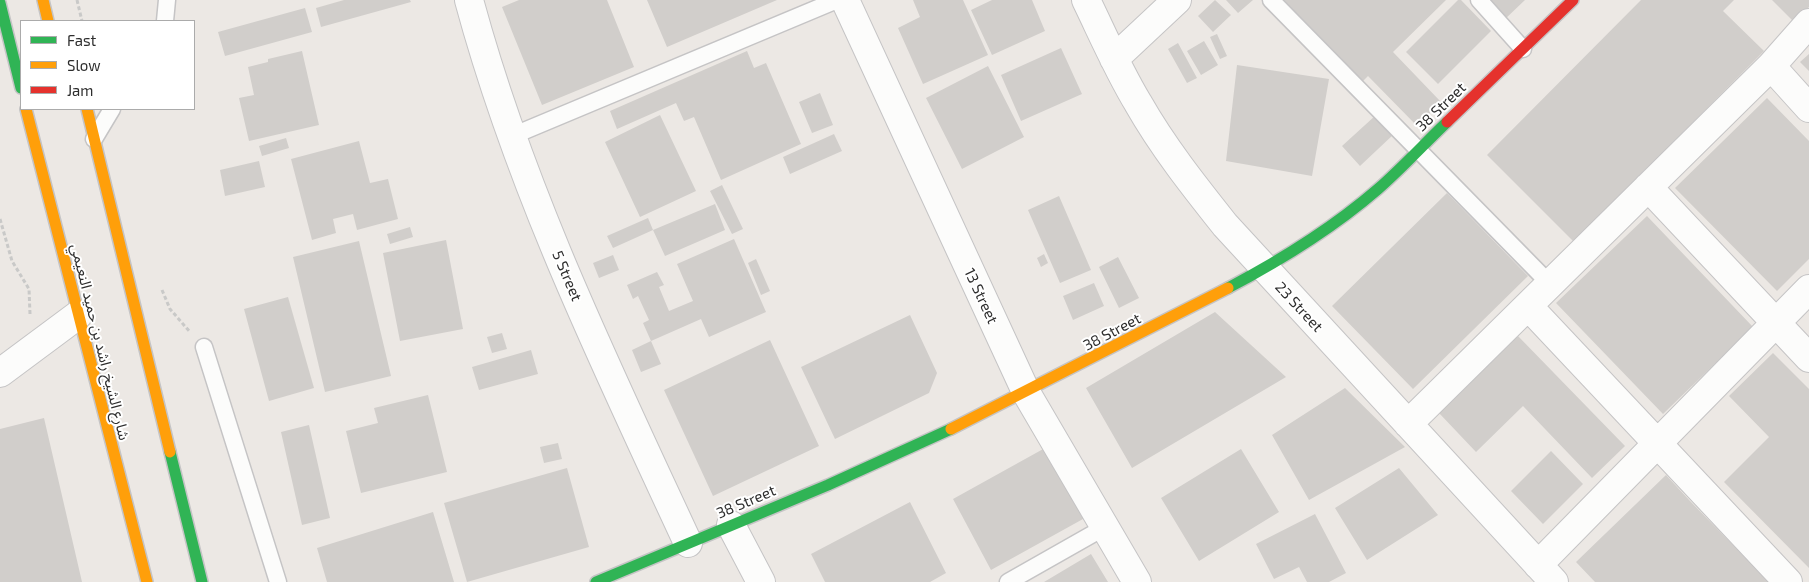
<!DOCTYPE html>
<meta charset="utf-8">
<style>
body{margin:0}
#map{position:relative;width:1809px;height:582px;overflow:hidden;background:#ece8e4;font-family:"Exo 2",sans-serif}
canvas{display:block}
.legend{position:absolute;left:20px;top:20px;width:175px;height:90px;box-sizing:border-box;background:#fff;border:1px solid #ababab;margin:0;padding:6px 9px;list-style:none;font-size:15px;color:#2e2e2e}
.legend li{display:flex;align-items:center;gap:10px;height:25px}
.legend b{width:25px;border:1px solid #ababab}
</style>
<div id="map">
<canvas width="1809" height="582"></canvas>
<ul class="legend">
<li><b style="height:6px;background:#30b455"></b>Fast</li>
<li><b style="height:6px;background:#ff9f0a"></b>Slow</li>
<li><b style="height:6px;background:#e5322d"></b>Jam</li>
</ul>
</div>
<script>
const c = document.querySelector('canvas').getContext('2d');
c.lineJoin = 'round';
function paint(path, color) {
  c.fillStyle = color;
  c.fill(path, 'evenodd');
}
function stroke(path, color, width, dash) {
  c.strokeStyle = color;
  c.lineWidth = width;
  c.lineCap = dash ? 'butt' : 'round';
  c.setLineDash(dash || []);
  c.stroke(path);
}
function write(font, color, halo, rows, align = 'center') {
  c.font = font + ' "Exo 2","Noto Sans Arabic",sans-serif';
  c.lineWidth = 4;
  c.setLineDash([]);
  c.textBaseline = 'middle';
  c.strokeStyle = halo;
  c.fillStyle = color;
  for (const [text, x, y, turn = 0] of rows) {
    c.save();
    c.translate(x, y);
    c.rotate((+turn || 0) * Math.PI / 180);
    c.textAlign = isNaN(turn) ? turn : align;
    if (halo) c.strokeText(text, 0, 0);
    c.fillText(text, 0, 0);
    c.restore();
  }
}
paint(new Path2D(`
 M344 0H410L411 2 321 27 316 8Z
 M519 0H607L634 67 542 105 502 7Z
 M647 0H777L667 47Z
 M913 0H963L988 55 923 84 898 28 920 17Z
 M992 0H1032L1045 31 992 55 971 10Z
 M1215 0 1231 15 1213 32 1198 16Z
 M1226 0H1253L1238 13Z
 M1280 0H1446L1393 52 1441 102 1417 126 1368 76 1361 83Z
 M1458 0H1461L1491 31 1438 84 1406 52Z
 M1483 0H1525L1503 21Z
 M1641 0H1734L1723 11 1764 51 1574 242 1487 155Z
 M1772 0H1809V7L1794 22Z
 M305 8 312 32 225 56 218 32Z
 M1217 34 1227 56 1220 59 1210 37Z
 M1204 41 1218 65 1201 75 1187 51Z
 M1178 43 1197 78 1187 83 1168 49Z
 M1061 48 1082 94 1021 121 1001 75Z
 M302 51 319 125 249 141 239 98 254 95 248 67 268 62V59Z
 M747 51 754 68 766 63 801 144 721 180 694 117 684 121 676 103 617 129 610 111Z
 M1809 54V71L1800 62Z
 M1237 65 1329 79 1312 176 1226 161Z
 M988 66 1024 137 962 169 926 98Z
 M820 93 833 125 812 133 799 102Z
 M1767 98 1809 141V259L1777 291 1675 188Z
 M660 115 696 191 640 217 605 142Z
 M1376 115 1394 134 1360 166 1342 146Z
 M834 134 842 151 790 174 783 157Z
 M286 138 289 148 262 156 259 146Z
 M359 141 370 183 388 179 398 219 357 230 353 214 333 219 336 233 312 240 291 159Z
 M259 161 265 187 225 196 220 170Z
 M722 185 743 229 732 234 710 191Z
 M1447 193 1528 276 1413 389 1332 306Z
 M1059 196 1091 270 1060 283 1028 210Z
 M715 204 725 230 665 256 653 230Z
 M1647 216 1753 327 1663 414 1556 303Z
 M648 218 653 230 613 248 607 236Z
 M410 227 413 237 390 244 387 234Z
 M734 239 766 312 709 337 701 319 651 341 661 364 641 372 632 350 651 341 643 323 649 320 638 296 633 299 627 285 657 272 664 285 659 287 669 311 693 301 677 264Z
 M446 240 463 329 400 341 383 253Z
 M359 241 391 376 325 392 293 257Z
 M1044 254 1048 263 1041 267 1037 258Z
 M613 255 619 270 599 278 593 263Z
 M1118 257 1139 298 1119 308 1099 267Z
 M756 259 770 291 761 295 748 263Z
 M1094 283 1104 306 1073 320 1063 296Z
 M288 297 314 388 269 401 244 309Z
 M1215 312 1286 377 1132 468 1086 388Z
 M910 315 937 373 929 393 835 439 801 367Z
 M502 333 507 349 492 353 487 337Z
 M1518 336 1625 446 1592 478 1523 406 1476 452 1439 413Z
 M770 340 819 446 713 496 664 390Z
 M531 350 538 374 479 390 472 367Z
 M1773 353 1809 389V568L1724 482 1769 437 1729 396Z
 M1345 388 1405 447 1309 500 1272 435Z
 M428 395 447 472 361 493 346 431 378 423 374 408Z
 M44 418 82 582H0V429Z
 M309 425 330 518 302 525 281 432Z
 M558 443 562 459 544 463 540 447Z
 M1054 443 1092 514 991 570 953 499Z
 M1241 449 1279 512 1199 561 1161 498Z
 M1551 451 1583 484 1543 524 1511 491Z
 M567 468 589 547 467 582 444 503Z
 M1399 468 1438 515 1367 560 1335 508Z
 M1666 475 1690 501 1769 582H1595L1576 562Z
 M910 502 946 573 930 582H825L811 554Z
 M433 512 454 582H327L317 548Z
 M1315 514 1346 573 1329 582H1307L1299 567 1274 579 1256 544Z
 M1091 554 1108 582H1044Z`), '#d1cecb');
const lane = new Path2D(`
 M1271 0 1550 284
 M1479 0 1523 49
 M165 21 167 0
 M512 136 837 0
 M94 139 112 109
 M204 347 278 582
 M1008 582 1105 527`);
const street = new Path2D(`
 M469 0C520 189 606 366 688 543
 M845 0 1027 394 1137 582
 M1086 0C1103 35 1118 70 1138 103 1163 147 1194 186 1225 225L1554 582
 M1114 59 1177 0
 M1771 66 1809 108
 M1648 187 1809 358
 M1528 306 1788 582
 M0 373 78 315
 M1408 424 1771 66 1809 23
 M731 525 761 582
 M1538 565 1809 289`);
const fast = new Path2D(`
 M0 3 21 88
 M1228 288C1281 260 1333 228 1378 189 1402 168 1424 144 1447 122
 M170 452 202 582
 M596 582 828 485 951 429`);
const slow = new Path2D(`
 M43 0 48 21
 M26 109 147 582
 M87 109 170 452
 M951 429 1228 288`);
const jam = new Path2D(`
 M1447 122 1573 0`);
stroke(lane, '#c5c4c5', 19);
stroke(street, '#c5c4c5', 30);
stroke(fast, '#c5c4c5', 14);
stroke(slow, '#c5c4c5', 14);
stroke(jam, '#c5c4c5', 14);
stroke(new Path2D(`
 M77 0 82 21
 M0 219 12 261 29 289 30 314
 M162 290 170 309 190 332`), '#c9c9c8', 3, [4, 2.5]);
stroke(lane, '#fcfcfb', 16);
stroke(street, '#fcfcfb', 28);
stroke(fast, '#30b455', 11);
stroke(slow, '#ff9f0a', 11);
stroke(jam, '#e5322d', 11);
write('15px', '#2e2e2e', '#fff', [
 ["38 Street",1441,107,-44],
 ["5 Street",567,276,67],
 ["13 Street",981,296,65],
 ["23 Street",1299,307,47],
 ["38 Street",1112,332,-28],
 ["شارع الشيخ راشد بن حميد النعيمي",100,342,76],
 ["38 Street",746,502,-23]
]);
</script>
